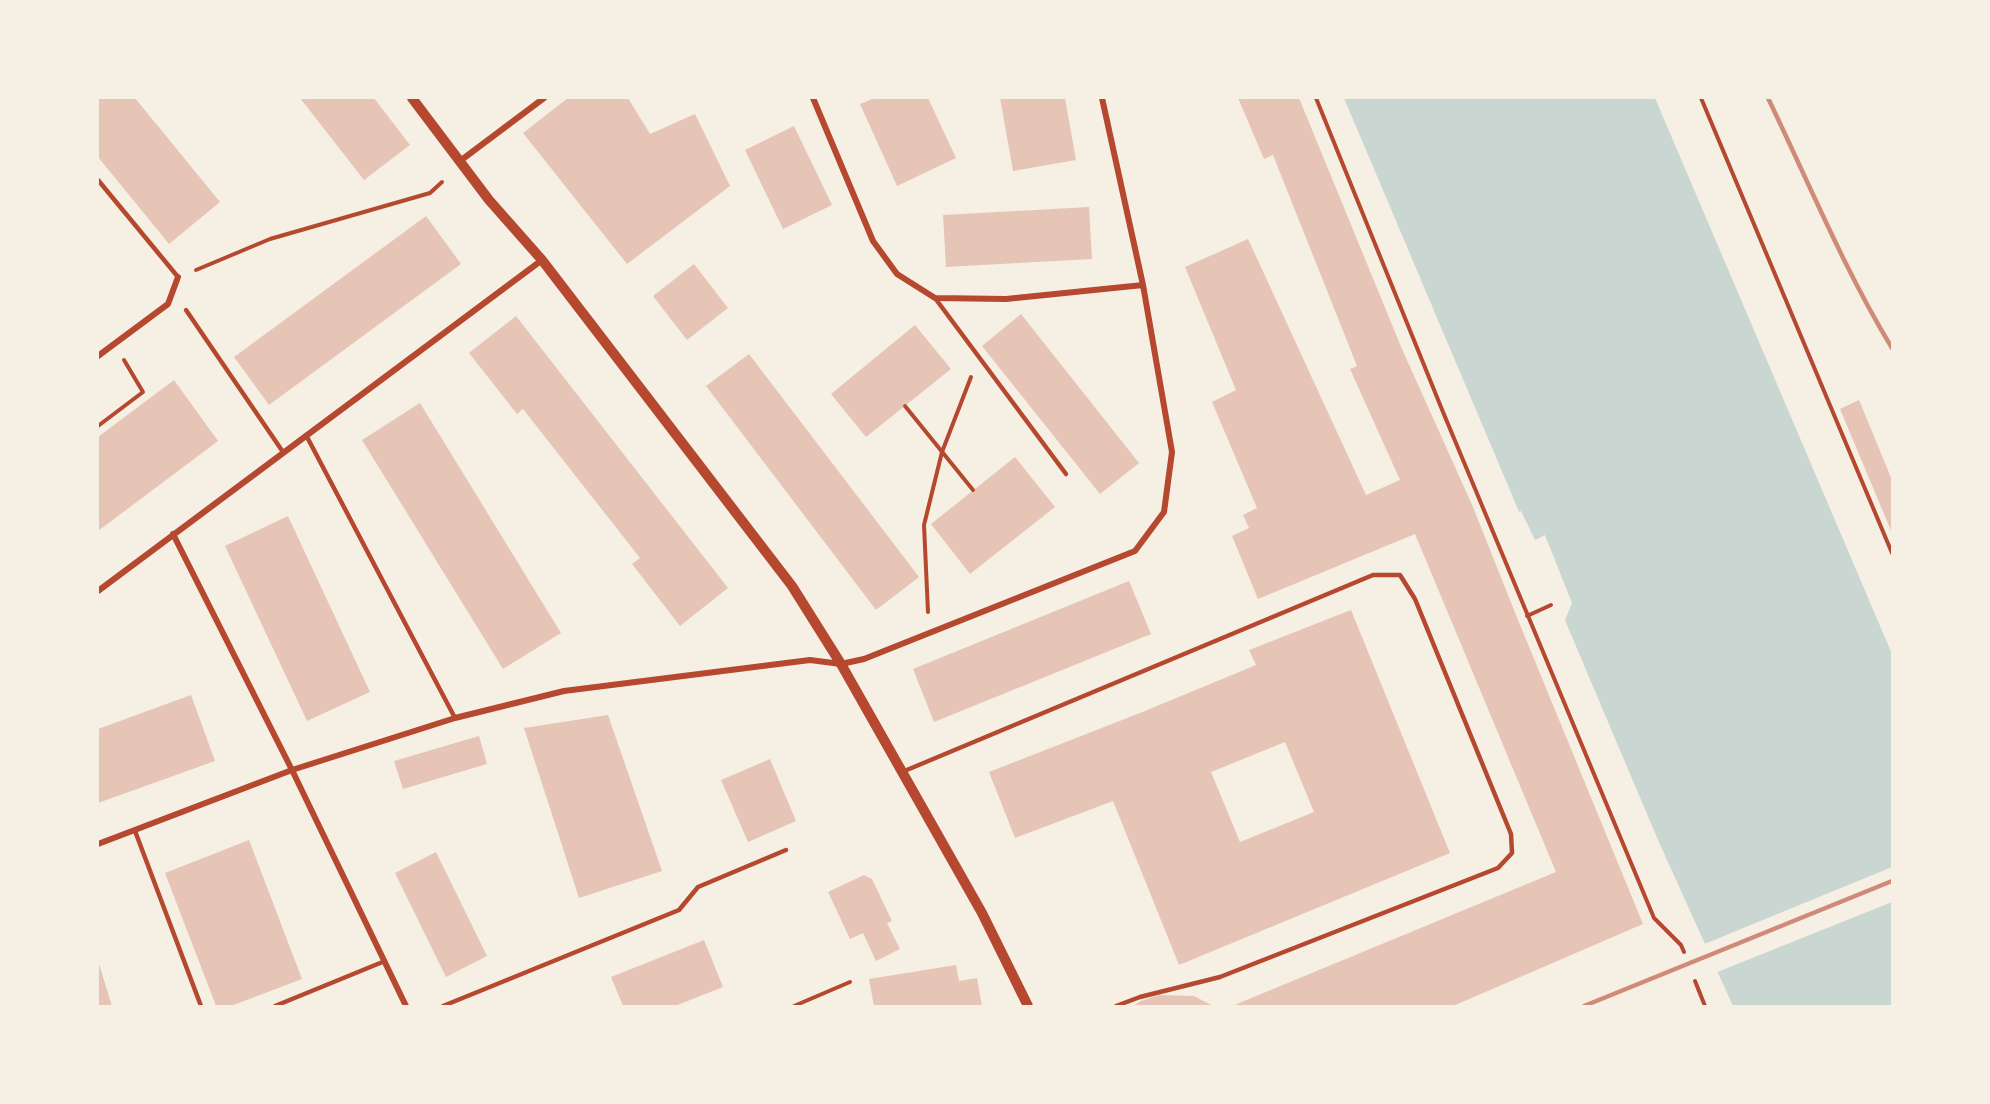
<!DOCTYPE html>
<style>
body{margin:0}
#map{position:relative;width:1990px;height:1104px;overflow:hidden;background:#f6efe4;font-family:Poppins,sans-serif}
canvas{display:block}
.frame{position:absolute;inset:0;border:99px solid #f6efe4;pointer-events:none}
</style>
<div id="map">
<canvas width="1990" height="1104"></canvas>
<div class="frame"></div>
</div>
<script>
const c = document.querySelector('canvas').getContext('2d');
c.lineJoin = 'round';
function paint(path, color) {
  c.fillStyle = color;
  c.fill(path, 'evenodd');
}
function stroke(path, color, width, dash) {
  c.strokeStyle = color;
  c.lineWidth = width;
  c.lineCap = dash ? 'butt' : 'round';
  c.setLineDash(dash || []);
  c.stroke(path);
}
paint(new Path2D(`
 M1344 98H1655L1892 654V1006H1733L1658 840Z`), '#c9d6d2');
paint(new Path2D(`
 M1521 511 1535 540 1545 535 1572 603 1563 625 1516 513Z
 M1892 867V902L1715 973 1702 945Z`), '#f6efe4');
paint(new Path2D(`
 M98 98H135L220 202 169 244 98 157Z
 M300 98H374L410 145 364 180Z
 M568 98H628L650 134 695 114 730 186 627 264 523 133Z
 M875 98H928L956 158 897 186 860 104Z
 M1000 98H1065L1076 160 1013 171Z
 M1238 98H1299L1402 349 1473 507 1516 615 1643 924 1453 1006H1232L1556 872 1415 534 1258 599 1232 536 1249 528 1243 515 1257 508 1212 402 1236 390 1185 267 1248 239 1366 495 1400 480 1350 369 1357 366 1273 155 1264 159Z
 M794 126 832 205 783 229 745 150Z
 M1089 207 1092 259 946 267 943 215Z
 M426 216 461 264 269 405 234 357Z
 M694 264 728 308 687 340 653 296Z
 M1021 314 1139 463 1100 494 982 346Z
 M516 316 728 588 680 626 632 564 640 558 523 409 517 414 469 353Z
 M915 325 951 369 866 437 831 394Z
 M749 354 919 577 876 610 706 386Z
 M174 380 218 441 98 531V437Z
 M1859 400 1892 480V533L1840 409Z
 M420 403 561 633 503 669 362 440Z
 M1015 457 1055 507 970 574 931 524Z
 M288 516 370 692 307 721 225 546Z
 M1129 581 1151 634 934 722 913 669Z
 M1351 610 1450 853 1179 965 1113 801 1015 838 989 772 1140 713 1256 665 1249 650ZM1285 742 1314 812 1240 842 1211 772Z
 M191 695 215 761 98 803V729Z
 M608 715 662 871 579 898 524 728Z
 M479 736 487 764 403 789 394 761Z
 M770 759 796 821 748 842 721 780Z
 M249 840 302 979 231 1006H216L165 873Z
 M436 852 487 956 446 977 395 873Z
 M864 875 872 879 892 921 887 923 900 949 876 961 863 933 850 939 828 892Z
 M704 940 723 987 675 1006H623L611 977Z
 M98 961 112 1006H98Z
 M956 965 959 981 977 978 982 1006H874L869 979Z
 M1159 995 1194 996 1213 1006H1133L1141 1001Z`), '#e6c5b7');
stroke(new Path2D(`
 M1316 98 1443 412 1654 918 1681 945 1684 952
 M1701 98 1892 553
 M196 270 270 239 430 193 442 182
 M905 406 973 490
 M98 426 143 392 124 360
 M928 612 924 525 942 452 971 377
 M1527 616 1551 605
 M1695 981 1705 1006
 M794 1006 850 982`), '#b5482f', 4);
stroke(new Path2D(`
 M98 180 178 277
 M935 298 1066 474
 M186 310 283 452
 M306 435 455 718
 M902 772 1373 575H1400L1415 599 1511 834 1512 853 1498 868 1220 977 1140 997 1116 1006
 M135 831 201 1006
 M275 1006 385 961
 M443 1006 679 910 698 887 786 850`), '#b5482f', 4.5);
stroke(new Path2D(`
 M813 98 873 241 897 274 935 298 1006 299 1143 285
 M460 161 544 98
 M98 356 168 304 178 277
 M173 534 292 770 406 1006
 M98 591 542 260
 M98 844 292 770 455 718 564 691 810 660 841 664 864 659 1135 551 1164 512 1172 452 1143 285 1102 98`), '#b5482f', 6);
stroke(new Path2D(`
 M412 98 489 200 542 260 792 586 841 664 982 913 1028 1006`), '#b5482f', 10);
stroke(new Path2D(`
 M1768 98C1808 181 1844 269 1892 348
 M1584 1006 1892 881`), '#cf8b77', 4.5);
</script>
